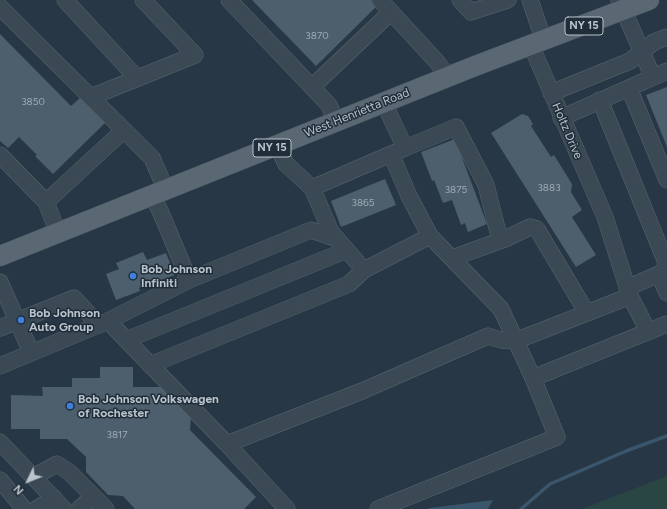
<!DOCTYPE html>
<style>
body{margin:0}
#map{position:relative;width:667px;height:509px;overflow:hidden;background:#273745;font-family:Figtree,sans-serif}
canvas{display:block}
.north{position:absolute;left:8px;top:461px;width:40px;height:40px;-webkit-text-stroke:3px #202e3a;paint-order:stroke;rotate:227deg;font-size:11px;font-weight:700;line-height:16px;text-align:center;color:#b9c4cd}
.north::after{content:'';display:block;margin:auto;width:14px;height:18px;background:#b9c4cd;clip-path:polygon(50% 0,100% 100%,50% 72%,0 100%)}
</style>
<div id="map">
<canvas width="667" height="509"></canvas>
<div class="north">N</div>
</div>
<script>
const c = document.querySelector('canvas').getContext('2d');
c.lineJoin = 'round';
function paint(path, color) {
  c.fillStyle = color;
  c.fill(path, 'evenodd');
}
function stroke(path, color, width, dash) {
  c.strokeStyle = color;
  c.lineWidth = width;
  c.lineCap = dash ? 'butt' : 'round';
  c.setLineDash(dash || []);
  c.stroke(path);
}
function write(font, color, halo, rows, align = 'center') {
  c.font = font + ' Figtree,sans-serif';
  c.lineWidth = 3;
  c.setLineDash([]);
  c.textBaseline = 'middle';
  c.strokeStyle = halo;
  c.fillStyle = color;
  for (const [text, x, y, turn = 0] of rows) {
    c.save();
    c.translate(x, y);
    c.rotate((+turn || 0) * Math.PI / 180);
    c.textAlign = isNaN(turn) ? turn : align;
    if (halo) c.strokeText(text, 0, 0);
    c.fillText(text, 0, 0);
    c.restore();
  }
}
paint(new Path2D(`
 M667 476V509H582Z`), '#294645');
paint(new Path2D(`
 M493 500 488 509H427L430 508Z`), '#3a566c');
stroke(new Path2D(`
 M521 509 550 484 626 451 667 436`), '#3a566c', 3.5);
paint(new Path2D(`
 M252 0H371L377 6 316 66Z
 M0 34 71 106 81 97 106 122 53 174 35 156 37 155 19 137 8 148 0 141Z
 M667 87V147L646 95Z
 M522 114 528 116 533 124 531 126 551 157 554 155 572 184 571 192 582 210 572 217 596 255 576 267 491 133Z
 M455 139 487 224 468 232 465 223 461 225 452 200 443 203 434 180 432 181 421 152Z
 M385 179 396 205 341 227 331 201Z
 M143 252 147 260 166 253 175 275 139 288 140 291 116 300 106 274 119 269 116 263Z
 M100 367H133V387H163L191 416 190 430 256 497 244 509H135L123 496 108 495 86 472V457L67 439H40V429H11V395L43 396 42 387H72V378H100Z`), '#4d5f6d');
const minor = new Path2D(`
 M65 0 137 78
 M229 0 329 105 336 122
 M380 0 437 62 448 77
 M460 0 471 12 508 0
 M530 0 544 41
 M619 0 653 77
 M0 7 152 158 166 190
 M531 45 605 217 630 296
 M312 87 391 12
 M629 88 667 180
 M551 93 630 61 654 42 667 37
 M91 97 195 55 143 0
 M600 100 667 265
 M384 103 405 148 456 127 482 177 486 185 498 232 505 239 530 227 537 229 587 313 630 296 648 331
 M561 118 667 71
 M277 145 286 164 312 188 405 148
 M391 154 409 196 430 236
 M0 155 46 202 58 233
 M312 188 331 232 364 270
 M152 195 161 213 189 280
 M46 202 124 130
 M452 258 505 239
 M667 269 659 274 667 293
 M0 282 31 352
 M627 288 659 274
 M108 321 189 280 311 230 337 239
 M0 328 74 298 99 325
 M126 340 347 250
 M150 365 349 284 364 270 430 236 501 309 533 378
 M0 366 108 321 227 444 287 509
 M0 442 64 509
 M227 444 362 391 488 336 501 340 515 341 587 313
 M33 477 57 464 69 472 106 509
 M0 480 24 509
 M36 509 54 498
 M79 509 93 496
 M378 509 557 437 533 378 667 324`);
const major = new Path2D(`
 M0 256 475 66 649 0`);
stroke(minor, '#5a6771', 17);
stroke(major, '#45525d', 21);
stroke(minor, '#3b4954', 16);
stroke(major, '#5a6874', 20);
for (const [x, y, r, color] of [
 [133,276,4,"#3f7fe0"],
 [21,320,4,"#3f7fe0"],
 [70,406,4,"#3f7fe0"]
]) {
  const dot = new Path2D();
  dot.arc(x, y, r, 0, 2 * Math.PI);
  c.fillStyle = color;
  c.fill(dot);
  stroke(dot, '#202e3a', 1.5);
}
write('10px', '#9eabb5', null, [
 ["3870",317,36],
 ["3850",33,102],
 ["3883",549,188],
 ["3875",456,190],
 ["3865",363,203],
 ["3817",117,435]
]);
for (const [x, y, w] of [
 [584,26,38],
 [272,148,38]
]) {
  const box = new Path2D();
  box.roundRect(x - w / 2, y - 9, w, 18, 3);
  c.fillStyle = '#202e3a';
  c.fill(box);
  stroke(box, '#b9c4cd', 1);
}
write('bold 11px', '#b9c4cd', null, [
 ["NY 15",584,26],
 ["NY 15",272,148]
]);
write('12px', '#b9c4cd', '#202e3a', [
 ["West Henrietta Road",357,113,-22],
 ["Holtz Drive",567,131,67]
]);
write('bold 12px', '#b9c4cd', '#202e3a', [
 ["Bob Johnson",141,269],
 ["Infiniti",141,283],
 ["Bob Johnson",29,313],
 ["Auto Group",29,327],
 ["Bob Johnson Volkswagen",78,399],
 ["of Rochester",78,413]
], 'left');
</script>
